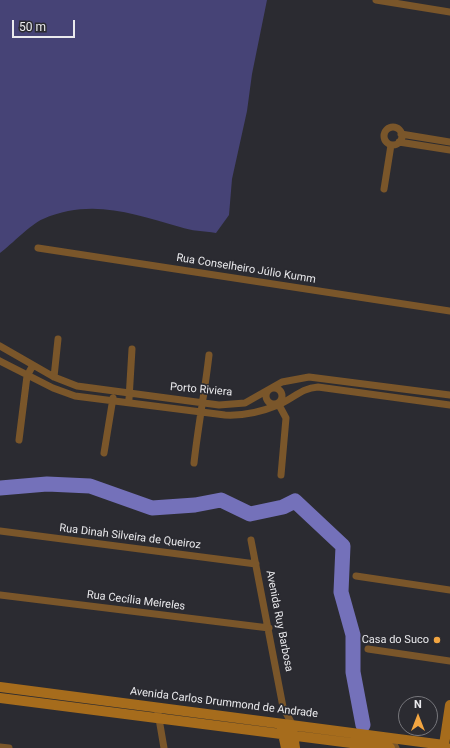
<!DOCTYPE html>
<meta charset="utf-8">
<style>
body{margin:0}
#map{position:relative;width:450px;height:748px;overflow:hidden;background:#2b2b31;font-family:Roboto,sans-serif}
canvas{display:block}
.north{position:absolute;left:398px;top:696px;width:40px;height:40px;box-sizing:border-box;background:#2b2b31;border:1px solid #77777c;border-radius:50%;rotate:0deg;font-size:11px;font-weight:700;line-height:16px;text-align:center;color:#eaeaed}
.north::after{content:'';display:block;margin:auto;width:14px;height:18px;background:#f2a541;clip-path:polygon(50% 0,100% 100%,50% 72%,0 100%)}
.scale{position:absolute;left:12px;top:20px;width:63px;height:18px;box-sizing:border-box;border:2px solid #eaeaed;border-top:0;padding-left:5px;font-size:12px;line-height:14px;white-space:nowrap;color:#eaeaed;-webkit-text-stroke:3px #2b2b31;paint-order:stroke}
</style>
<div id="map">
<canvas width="450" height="748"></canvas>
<div class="north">N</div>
<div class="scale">50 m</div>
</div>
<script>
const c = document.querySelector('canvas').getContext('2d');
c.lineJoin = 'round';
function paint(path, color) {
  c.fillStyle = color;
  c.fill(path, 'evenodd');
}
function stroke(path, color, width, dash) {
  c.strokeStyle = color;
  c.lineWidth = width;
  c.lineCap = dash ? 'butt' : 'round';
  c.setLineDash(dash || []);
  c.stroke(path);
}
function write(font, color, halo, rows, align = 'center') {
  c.font = font + ' Roboto,sans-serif';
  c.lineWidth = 3.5;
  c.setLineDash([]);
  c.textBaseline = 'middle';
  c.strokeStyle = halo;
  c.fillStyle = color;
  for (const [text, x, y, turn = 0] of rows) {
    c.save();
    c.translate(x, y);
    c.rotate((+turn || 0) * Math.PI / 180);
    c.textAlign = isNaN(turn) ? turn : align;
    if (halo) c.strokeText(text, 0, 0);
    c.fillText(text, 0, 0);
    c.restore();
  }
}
paint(new Path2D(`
 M0 0H267L252 74 247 111 232 179 229 215 216 233C204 231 191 231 180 227 133 214 92 198 43 219 31 224 12 244 0 253Z`), '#464376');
stroke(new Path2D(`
 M0 488 47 484 90 486 152 508 195 505 221 500 250 514 283 507 295 501 343 546 341 592 353 635V672L363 725`), '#7471ba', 15);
stroke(new Path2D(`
 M376 0 450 12
 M384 136a9 9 0 1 1 18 0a9 9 0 1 1-18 0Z
 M401 134 450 142
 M399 142 450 150
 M384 189 391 145
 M38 248 450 311
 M0 346 54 377 77 386 219 405 245 403 282 382 309 377 450 395
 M0 361 53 388 75 396 225 415C244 416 261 412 278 405 293 399 301 388 318 387L450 405
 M54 377 58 339
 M266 396a8 8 0 1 1 16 0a8 8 0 1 1-16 0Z
 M129 399 132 349
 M279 405 286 418 281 475
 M19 440 27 376 33 365
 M104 453 113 398
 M194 463C198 426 205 391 209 355
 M0 531 256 564
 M251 540 283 707 292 724
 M356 576 450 590
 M0 595 269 628
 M368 649 450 661
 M157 707 164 748
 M387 738 393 742 396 748
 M0 747 9 748`), '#7a562a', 7);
stroke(new Path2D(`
 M0 687 444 745
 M0 698 390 748
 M292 728 295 748
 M282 729 286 748
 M447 748 444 745 450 705`), '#a66c1c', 10);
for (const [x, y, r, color] of [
 [437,640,4,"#f2a541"]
]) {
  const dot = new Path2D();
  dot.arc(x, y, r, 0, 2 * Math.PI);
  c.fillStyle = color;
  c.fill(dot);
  stroke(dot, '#2b2b31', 1.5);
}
write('11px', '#eaeaed', '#2b2b31', [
 ["Rua Conselheiro Júlio Kumm",246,269,9],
 ["Porto Riviera",201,390,5],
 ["Rua Dinah Silveira de Queiroz",130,537,7],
 ["Rua Cecília Meireles",136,601,7],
 ["Avenida Ruy Barbosa",279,621,79],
 ["Avenida Carlos Drummond de Andrade",224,703,7]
]);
write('11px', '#eaeaed', '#2b2b31', [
 ["Casa do Suco",429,640]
], 'right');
</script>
